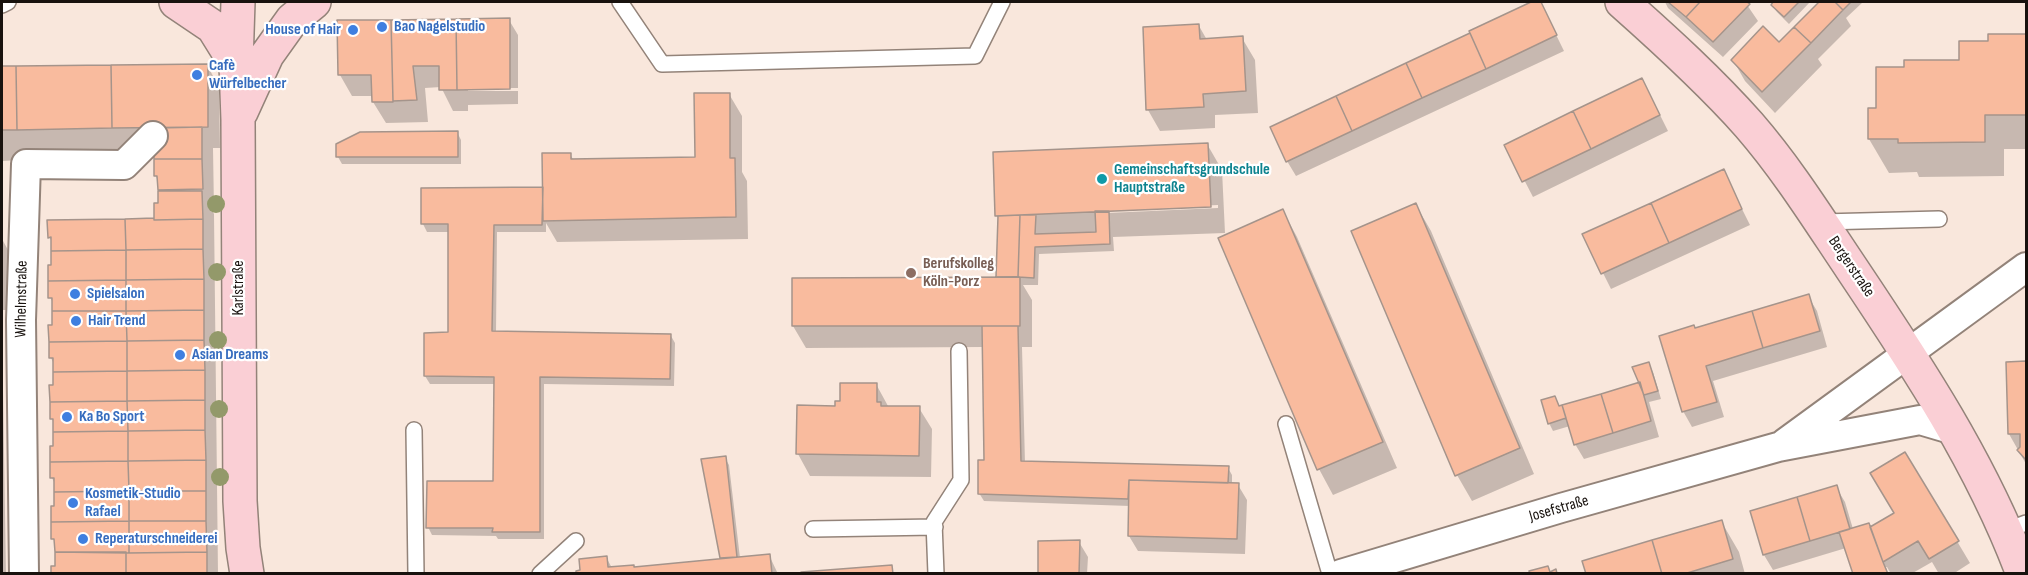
<!DOCTYPE html>
<meta charset="utf-8">
<style>
body{margin:0}
#map{position:relative;width:2028px;height:575px;overflow:hidden;background:#f9e7dc;font-family:"Sofia Sans Condensed",sans-serif}
canvas{display:block}
.frame{position:absolute;inset:0;border:3px solid #18120e;pointer-events:none}
</style>
<div id="map">
<canvas width="2028" height="575"></canvas>
<div class="frame"></div>
</div>
<script>
const c = document.querySelector('canvas').getContext('2d');
c.lineJoin = 'round';
function paint(path, color) {
  c.fillStyle = color;
  c.fill(path, 'evenodd');
}
function stroke(path, color, width, dash) {
  c.strokeStyle = color;
  c.lineWidth = width;
  c.lineCap = dash ? 'butt' : 'round';
  c.setLineDash(dash || []);
  c.stroke(path);
}
function write(font, color, halo, rows, align = 'center') {
  c.font = font + ' "Sofia Sans Condensed",sans-serif';
  c.lineWidth = 4.5;
  c.setLineDash([]);
  c.textBaseline = 'middle';
  c.strokeStyle = halo;
  c.fillStyle = color;
  for (const [text, x, y, turn = 0] of rows) {
    c.save();
    c.translate(x, y);
    c.rotate((+turn || 0) * Math.PI / 180);
    c.textAlign = isNaN(turn) ? turn : align;
    if (halo) c.strokeText(text, 0, 0);
    c.fillText(text, 0, 0);
    c.restore();
  }
}
paint(new Path2D(`
 M1534 2H1540L1564 51 1296 176 1287 161 1472 34 1471 31Z
 M1665 2H1745L1758 21 1723 57 1668 8Z
 M1776 2H1810L1789 24 1777 12 1772 5Z
 M1821 2H1863L1846 18 1851 26 1818 59 1822 65 1775 113 1745 81 1733 60 1779 44Z
 M509 20 518 35V104L468 105V111H453L441 87 425 88 428 122 386 123 373 102V96H352L340 75 339 22ZM468 88H518V91H468Z
 M1199 26 1207 40 1242 38 1255 60 1258 113 1215 115V128L1160 131 1148 110Z
 M1990 36H2026V149H2004V176L1919 177 1917 172 1889 173 1869 139 1878 109 1905 69 1961 61 1989 42Z
 M207 65 219 87 220 148H213L214 210H212L214 214 218 574H53L56 568V544L53 539 56 507 55 484 52 478V447H55V424L51 418 54 364 51 358 53 327V303L50 297 53 266V243L49 237 156 220 161 192 156 176 155 149 126 154 2 161V68Z
 M729 94 742 116V172L747 181 748 239 557 242 546 223V232H497L496 333 671 336 675 343 674 386 544 384V539H498L496 536 432 535 428 527 494 483 495 384H430L425 376 449 333V232H427L423 224 422 190 544 189 570 154 574 161 696 158Z
 M1650 95 1668 131 1533 197 1506 145Z
 M457 132 461 140V164H342L338 157Z
 M1207 144 1222 170 1225 233 1113 237 1114 251 1039 254 1038 285H1023L1032 300V347H1022L1025 463 1228 468 1232 475V485H1238L1247 500 1245 554 1138 551 1129 536 1130 506 984 501 979 493 986 462 984 347 806 348 793 326V279H998L999 220 997 216ZM1218 205V208L1107 213V210Z
 M1723 171 1750 225 1611 289 1584 235Z
 M1416 205 1431 231 1534 474 1472 501 1457 475Z
 M1283 211 1297 237 1397 468 1333 495 1319 469Z
 M2 239 8 250V310H2Z
 M1808 296 1817 311 1827 347 1713 381 1724 417 1692 427 1683 411 1695 330Z
 M2008 363H2026V464L2009 434Z
 M1649 364 1653 372 1661 399 1649 402 1659 437 1584 459 1575 444 1570 426 1553 431 1549 423 1555 397 1560 407 1641 383Z
 M876 384 888 406 919 408 932 429 931 477 810 476 798 454 836 407Z
 M2 387 3 389 6 574H2Z
 M1905 454 1970 563 1953 574H1939L1932 562 1911 574H1891L1887 567H1886L1888 574H1855L1846 548 1773 570 1764 555 1836 487 1845 502 1853 529H1871L1896 514Z
 M725 458 729 465 740 558 769 555 778 574H578L606 557 612 568H634L723 560Z
 M1721 521 1739 552 1745 574H1587Z
 M1079 542 1088 557 1087 574H1040Z`), '#0003');
const building = new Path2D(`
 M1531 2H1541L1557 35 1486 69 1469 31Z
 M1668 2H1700L1686 17Z
 M1700 2H1747L1750 4 1713 42 1686 17Z
 M1773 2H1799L1784 17 1771 5Z
 M1819 2H1835L1843 10 1811 43 1794 27Z
 M1835 2H1851L1843 10Z
 M510 18V89L457 90 456 19Z
 M456 19 457 90H439V66H413L417 100 393 101 391 20Z
 M337 20H391L393 102H372L371 75H338Z
 M1199 24 1200 39 1243 36 1246 91 1203 94 1204 107 1146 110 1143 27Z
 M1763 26 1779 42 1794 27 1811 43 1762 92 1731 60Z
 M1470 33 1486 69 1422 98 1406 63Z
 M1988 34H2026V115H1985V142L1898 143V139H1868V108H1876V67H1904V60H1959V41H1988Z
 M1406 63 1422 98 1352 131 1336 96Z
 M208 64V127L112 128 111 65Z
 M111 65 112 128 17 130 16 66Z
 M2 66H16L17 130H2Z
 M1642 78 1660 115 1591 149 1573 111Z
 M694 93H730V158H735L736 217 543 221 542 153H571V159L695 157Z
 M1336 96 1352 131 1286 162 1270 127Z
 M1573 111 1591 149 1522 182 1504 145Z
 M202 127V159H154L153 143 157 128Z
 M458 131V157H336V144L360 132Z
 M1208 143 1211 207 995 216 993 152Z
 M154 159H202L203 189 158 190 157 176H154Z
 M1724 169 1742 209 1669 243 1651 203Z
 M543 187 542 225H494L492 331 671 334 670 379 540 377V532H492L493 528H426L427 481H493L494 377 424 376V333L448 332V224H421V188Z
 M158 191H202L203 219 154 220V203H158Z
 M1416 203 1520 448 1455 476 1351 231Z
 M1651 203 1669 243 1601 274 1582 234Z
 M1283 209 1383 442 1317 470 1218 238Z
 M1095 211H1109L1110 244 1035 247 1034 278 1018 277 1020 215H1036L1035 234 1096 232Z
 M1020 215 1018 277H996L998 216Z
 M154 218V220L203 219V249L126 250 125 219Z
 M125 219 126 250 51 251V237L48 238 47 220Z
 M203 249 204 279 126 280V250Z
 M126 250V280L48 281V265H51V251Z
 M1020 277V326H792V278Z
 M204 279V310L126 311V280Z
 M126 280V311H52V298H48V281Z
 M1809 294 1820 331 1763 348 1752 311Z
 M204 310V340L127 341 126 311Z
 M52 311H126L127 341 49 342 48 325H52Z
 M1752 311 1763 348 1706 366 1717 402 1682 412 1659 336 1694 325 1695 328Z
 M982 326H1018L1021 461 1229 466 1228 483 1129 480 1128 499 978 494V460H984Z
 M204 340 205 370 127 371V341Z
 M127 341V371L53 372V358H49V342Z
 M2026 361V460L2017 450 2020 447V434H2008L2006 362Z
 M1649 362 1658 391 1644 395 1632 367Z
 M205 370V400L127 401V371Z
 M127 371V401L50 402 49 385H53V372Z
 M1640 382 1651 421 1613 433 1601 394Z
 M840 383H877V402H881V406H920L919 456 796 454 797 405 835 406V401H840Z
 M1601 394 1613 433 1574 445 1562 405Z
 M1555 396 1559 406 1562 405 1566 418 1548 424 1541 400Z
 M205 400V430L128 431 127 401Z
 M127 401 128 431 53 432V419H50V402Z
 M205 430 206 460 128 461V431Z
 M128 431V461L50 462V446H53V432Z
 M1905 452 1959 541 1929 559 1918 541 1883 562 1870 527 1894 513 1870 473Z
 M726 456 737 557 720 558 701 459Z
 M206 460V491H129L128 461Z
 M128 461 129 491 54 492V478H50V462Z
 M1129 480 1239 483 1237 539 1128 536Z
 M1837 485 1850 529 1810 541 1797 497Z
 M129 491V521L51 522V506H54V492Z
 M129 491H206V521H129Z
 M1797 497 1810 541 1763 555 1750 511Z
 M1722 520 1733 559 1684 574H1662L1652 540Z
 M129 521H206L207 552 129 553Z
 M129 521V553L55 552 54 539H51V522Z
 M1869 523 1883 562 1888 574H1853L1839 532Z
 M1080 540 1079 574H1038V541Z
 M1652 540 1662 574H1586L1582 561Z
 M55 552H126V574H51V566H55Z
 M207 552V574H126V553Z
 M770 554 772 574H576V571L580 570 579 559 607 556 608 567 634 565V567Z
 M892 565 893 574H801V572Z
 M1548 566 1550 572 1556 569 1557 574H1530L1529 571Z`);
paint(building, '#f9bb9e');
stroke(building, '#a5948b', 1.5);
const lane = new Path2D(`
 M620 2 662 64 975 56 1002 2
 M2 5 8 2
 M1822 222 1939 219
 M1286 424 1330 574
 M414 430 416 574
 M813 529 935 527
 M2007 530 2026 523
 M540 574 576 541
 M936 574 934 522 961 480 959 351`);
const street = new Path2D(`
 M1785 443 2026 267
 M24 574 21 320 26 164 124 165 153 136
 M1341 574 1561 508 1778 447 1920 420 1954 430`);
const secondary = new Path2D(`
 M176 2 213 27 236 64
 M238 2 236 64 238 120 240 501 243 548 247 574
 M1622 2C1666 41 1710 81 1749 125 1788 170 1819 220 1852 269 1917 366 1982 464 2023 574
 M241 112 267 55 292 20 314 2`);
stroke(lane, '#938379', 18);
stroke(street, '#938379', 32);
stroke(secondary, '#938379', 36);
stroke(lane, '#fff', 15);
stroke(street, '#fff', 28);
stroke(secondary, '#facfd5', 33);
c.fillStyle = '#93996a';
for (const [x, y] of [
 [216,204],
 [217,272],
 [218,340],
 [219,409],
 [220,477]
]) {
  c.beginPath();
  c.arc(x, y, 9, 0, 2 * Math.PI);
  c.fill();
}
for (const [x, y, r, color] of [
 [382,27,6,"#3f7fe0"],
 [353,30,6,"#3f7fe0"],
 [197,75,6,"#3f7fe0"],
 [1102,179,6,"#0f9aa8"],
 [911,273,6,"#8d6e63"],
 [75,294,6,"#3f7fe0"],
 [76,321,6,"#3f7fe0"],
 [180,355,6,"#3f7fe0"],
 [67,417,6,"#3f7fe0"],
 [73,503,6,"#3f7fe0"],
 [83,539,6,"#3f7fe0"]
]) {
  const dot = new Path2D();
  dot.arc(x, y, r, 0, 2 * Math.PI);
  c.fillStyle = color;
  c.fill(dot);
  stroke(dot, '#fff', 2);
}
write('bold 16px', '#366cbe', '#fff', [
 ["Bao Nagelstudio",394,27],
 ["House of Hair",341,30,"right"],
 ["Cafè",209,66],
 ["Würfelbecher",209,84],
 ["Spielsalon",87,294],
 ["Hair Trend",88,321],
 ["Asian Dreams",192,355],
 ["Ka Bo Sport",79,417],
 ["Kosmetik-Studio",85,494],
 ["Rafael",85,512],
 ["Reperaturschneiderei",95,539]
], 'left');
write('bold 16px', '#0d838f', '#fff', [
 ["Gemeinschaftsgrundschule",1114,170],
 ["Hauptstraße",1114,188]
], 'left');
write('bold 16px', '#785e54', '#fff', [
 ["Berufskolleg",923,264],
 ["Köln-Porz",923,282]
], 'left');
write('16px', '#18120e', '#fff', [
 ["Bergerstraße",1851,267,56],
 ["Karlstraße",239,288,-90],
 ["Wilhelmstraße",22,299,-89],
 ["Josefstraße",1559,509,-16]
]);
</script>
